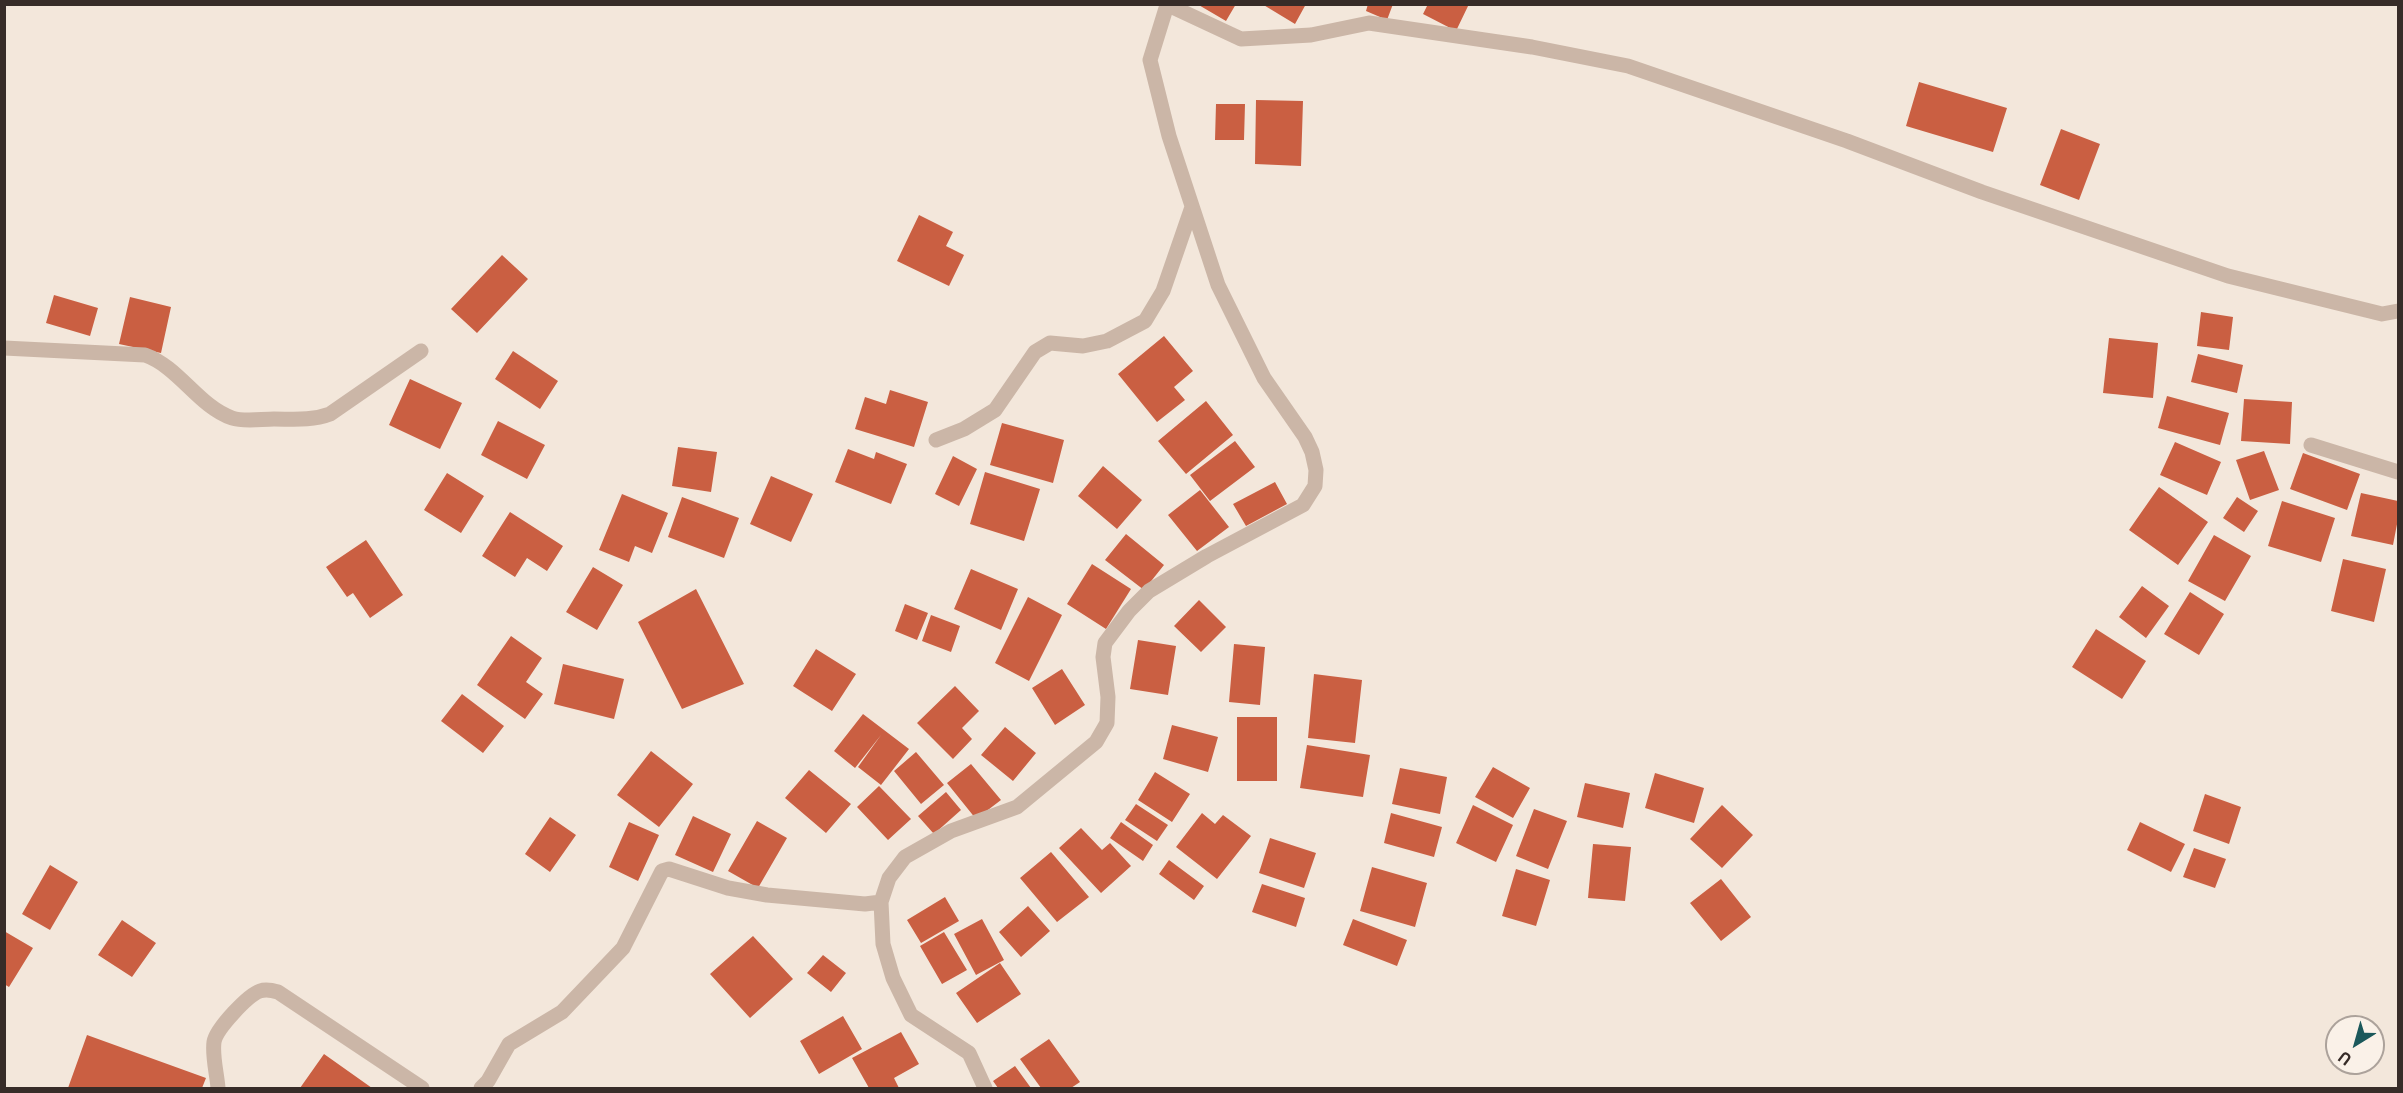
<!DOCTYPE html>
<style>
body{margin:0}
#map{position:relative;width:2403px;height:1093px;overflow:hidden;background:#f3e7db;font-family:"Public Sans",sans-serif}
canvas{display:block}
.frame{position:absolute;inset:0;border:6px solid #372c28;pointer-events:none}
.north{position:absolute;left:2325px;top:1015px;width:60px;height:60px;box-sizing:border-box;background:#faf1e8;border:2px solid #aca29b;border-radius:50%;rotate:217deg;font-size:16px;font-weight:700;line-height:24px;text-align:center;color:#372c28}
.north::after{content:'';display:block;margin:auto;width:21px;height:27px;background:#1b585b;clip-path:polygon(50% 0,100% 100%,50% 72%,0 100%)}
</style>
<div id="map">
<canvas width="2403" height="1093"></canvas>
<div class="frame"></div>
<div class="north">U</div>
</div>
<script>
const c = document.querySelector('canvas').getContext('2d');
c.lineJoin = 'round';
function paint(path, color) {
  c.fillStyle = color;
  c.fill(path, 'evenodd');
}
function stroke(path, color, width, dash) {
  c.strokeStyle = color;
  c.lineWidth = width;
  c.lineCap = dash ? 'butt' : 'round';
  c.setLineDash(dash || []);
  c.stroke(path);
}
paint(new Path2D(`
 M1197 4H1236L1226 21Z
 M1262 4H1306L1295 24Z
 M1368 4H1393L1387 20 1366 11Z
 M1428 4H1469L1456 31 1423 14Z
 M1919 82 2007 108 1993 152 1906 126Z
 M1256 100 1303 101 1301 166 1255 164Z
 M1216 104H1245L1244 140H1215Z
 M2061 129 2100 144 2079 200 2040 185Z
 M919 215 953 232 946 246 964 255 949 286 897 261Z
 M502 255 528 279 477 333 451 309Z
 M54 295 98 308 90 336 46 323Z
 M130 297 171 307 161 353 119 344Z
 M2201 312 2233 317 2229 350 2197 346Z
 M1164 336 1193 371 1174 387 1185 400 1157 422 1118 374Z
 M2109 338 2158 343 2153 398 2103 393Z
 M513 351 558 381 540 409 495 379Z
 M2198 354 2243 365 2237 393 2191 382Z
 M410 379 462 403 440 449 389 425Z
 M890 390 928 402 914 447 855 429 865 397 886 404Z
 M2167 396 2229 413 2220 445 2158 428Z
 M2244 399 2292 402 2290 444 2241 441Z
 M1206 401 1233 435 1186 474 1158 441Z
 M498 421 545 445 527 479 481 455Z
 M1002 423 1064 440 1053 483 990 465Z
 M1235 441 1255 467 1210 501 1190 475Z
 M2175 442 2221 462 2207 495 2160 475Z
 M678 447 717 452 711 492 672 486Z
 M848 449 874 459 876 452 907 464 891 504 835 482Z
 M2264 451 2279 490 2250 500 2236 460Z
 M2303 453 2360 474 2347 510 2290 489Z
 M953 456 977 469 959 506 935 494Z
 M1103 466 1142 500 1117 529 1078 496Z
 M985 472 1040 489 1024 541 970 524Z
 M447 473 484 496 461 533 424 510Z
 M771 476 813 494 791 542 750 524Z
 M1275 482 1287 504 1246 526 1233 504Z
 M2159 487 2208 522 2178 565 2129 530Z
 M1200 490 1229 527 1197 551 1168 515Z
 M2361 493 2398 501V519L2393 545 2351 536Z
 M622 494 668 513 652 553 635 546 629 562 599 550Z
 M682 497 739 518 724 558 668 537Z
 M2237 497 2258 511 2244 532 2223 518Z
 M2282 501 2335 518 2321 562 2268 546Z
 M510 512 563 546 547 571 527 558 515 577 482 556Z
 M1126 534 1164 565 1144 590 1105 560Z
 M2214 535 2251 556 2225 601 2188 581Z
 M366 540 403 595 370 618 353 593 347 597 326 567Z
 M2343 559 2386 569 2374 622 2331 611Z
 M1092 564 1131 589 1106 629 1067 604Z
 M593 567 623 585 597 630 566 612Z
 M971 569 1018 589 1001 630 954 609Z
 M2142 586 2169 606 2146 638 2119 617Z
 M696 589 744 684 682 709 638 622Z
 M2190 592 2224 614 2199 655 2164 634Z
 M1028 597 1062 615 1029 681 995 663Z
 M1199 600 1226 627 1201 652 1174 626Z
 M905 604 928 613 917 640 895 631Z
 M931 615 960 626 951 652 922 641Z
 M2096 629 2146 661 2122 699 2072 667Z
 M511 636 542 658 526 682 543 694 525 719 477 685Z
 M1138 640 1176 646 1168 695 1130 689Z
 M1234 644 1265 647 1260 705 1229 702Z
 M816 649 856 674 832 711 793 686Z
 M563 664 624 679 614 719 554 704Z
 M1062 669 1085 705 1055 725 1032 688Z
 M1314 674 1362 680 1355 743 1308 738Z
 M955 686 979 711 962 728 972 739 953 759 917 723Z
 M462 694 504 726 483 753 441 721Z
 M863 714 909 749 881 785 858 767 881 735 855 768 834 751Z
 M1237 717H1277V781H1237Z
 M1172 725 1218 737 1208 772 1163 759Z
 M1005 727 1036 753 1013 781 981 755Z
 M1307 745 1370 755 1363 797 1300 788Z
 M651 751 693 784 659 827 617 795Z
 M916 752 944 785 921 804 894 771Z
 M971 764 1001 800 976 819 947 783Z
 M1493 767 1530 788 1513 818 1475 797Z
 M1400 768 1447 777 1440 814 1392 804Z
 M809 770 851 804 826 833 785 798Z
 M1155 772 1190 794 1172 822 1138 800Z
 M1655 773 1704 788 1694 823 1645 808Z
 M1585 783 1630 793 1623 828 1577 817Z
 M879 786 911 819 888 840 857 807Z
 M946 792 961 810 934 834 918 816Z
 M2205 794 2241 807 2229 844 2193 831Z
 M1136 804 1168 825 1157 841 1125 820Z
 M1473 805 1513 825 1496 862 1456 843Z
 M1722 805 1753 835 1722 868 1690 839Z
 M1534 809 1567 821 1548 869 1516 856Z
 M1202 813 1215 824 1223 815 1251 836 1217 879 1176 847Z
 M1391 813 1442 827 1434 857 1384 843Z
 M693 816 731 834 713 872 675 855Z
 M550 817 576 835 550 872 525 854Z
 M757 821 787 838 758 888 728 871Z
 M629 822 659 835 638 881 609 867Z
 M1121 822 1153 845 1143 861 1110 838Z
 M2140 822 2185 844 2171 872 2127 850Z
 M1081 828 1102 850 1110 843 1131 866 1101 893 1059 848Z
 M1270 838 1316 853 1304 888 1259 873Z
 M1593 844 1631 847 1625 901 1588 898Z
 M2194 848 2226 859 2215 888 2183 877Z
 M1051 852 1089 897 1057 922 1020 878Z
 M1169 860 1204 886 1194 900 1159 874Z
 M50 865 78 882 50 930 22 914Z
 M1372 867 1427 883 1415 927 1360 911Z
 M1516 869 1550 880 1536 926 1502 916Z
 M1721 879 1751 917 1721 941 1690 903Z
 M1262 884 1305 898 1296 927 1252 912Z
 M945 897 959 921 921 943 907 920Z
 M1028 906 1050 931 1021 957 999 932Z
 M982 919 1004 960 976 975 954 934Z
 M1353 919 1407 940 1397 966 1343 945Z
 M122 920 156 943 132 977 98 955Z
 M4 931 33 948 9 987 4 984Z
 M944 932 967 970 942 984 920 946Z
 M753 936 793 979 750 1018 710 974Z
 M823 955 846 973 831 992 807 973Z
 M1000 963 1021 994 977 1023 956 993Z
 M843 1016 862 1049 819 1074 800 1041Z
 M901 1032 919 1064 894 1078 899 1088H869L852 1058Z
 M87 1035 206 1078 202 1088H68Z
 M1049 1039 1080 1082 1071 1088H1041L1020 1059Z
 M324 1054 372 1088H300Z
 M1015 1066 1031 1088H998L993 1081Z`), '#ca5f42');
stroke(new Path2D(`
 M1166 4 1241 39 1311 35 1369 23 1532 47 1628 66 1847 141 1982 192 2228 276 2382 314 2398 311
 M4 348 145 355C179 367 198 406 232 418 244 422 261 419 274 419 293 419 311 421 330 414L421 351
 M936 440 964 429 995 410 1035 352 1050 343 1083 346 1107 341 1145 321 1163 291 1192 207
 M2311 445 2398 472
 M218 1088C217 1074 212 1056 214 1042 216 1029 248 995 260 991 266 989 271 990 278 992L422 1088
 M481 1088 488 1081 509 1044 562 1012 623 948 662 871 669 869 728 888 767 895 865 904 881 902
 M985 1088 969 1053 911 1015 893 978 883 944 881 902 889 878 905 857 951 831 1017 807 1096 742 1107 723 1108 697 1103 657 1105 643 1129 611 1149 591 1207 556 1303 505 1315 486 1316 470 1312 452 1305 437 1264 378 1218 285 1169 136 1150 60 1167 5`), '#cbb6a7', 15);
</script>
